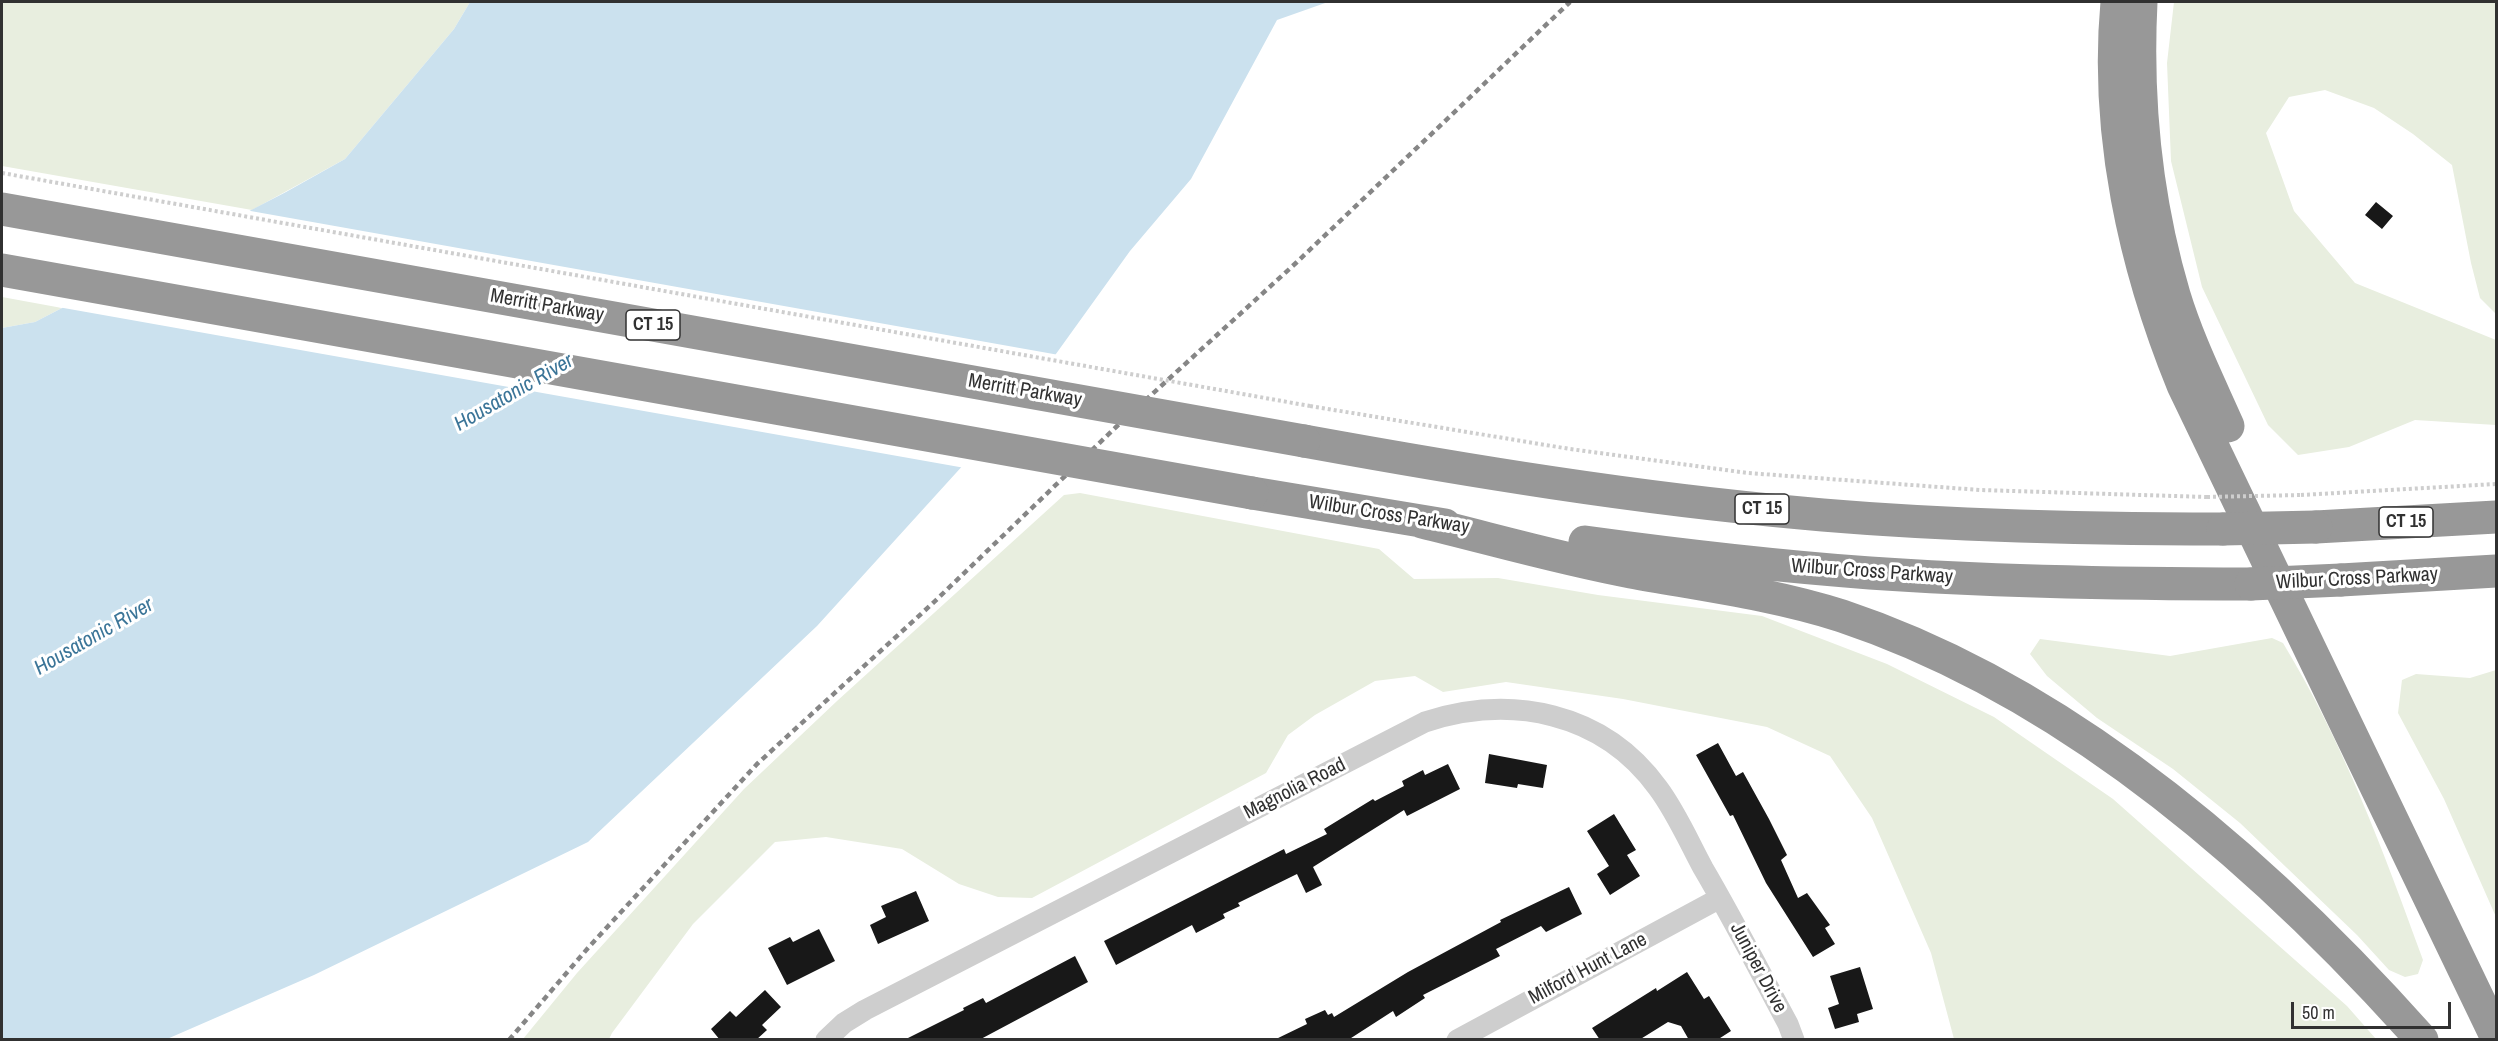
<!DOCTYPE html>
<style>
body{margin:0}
#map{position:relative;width:2498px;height:1041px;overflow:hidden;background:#fff;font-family:"Archivo Narrow",sans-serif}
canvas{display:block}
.frame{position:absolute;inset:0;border:3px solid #313131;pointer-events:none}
.scale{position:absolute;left:2291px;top:1002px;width:160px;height:27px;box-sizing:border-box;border:3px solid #313131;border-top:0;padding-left:8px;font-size:18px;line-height:21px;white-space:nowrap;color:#313131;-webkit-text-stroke:4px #fff;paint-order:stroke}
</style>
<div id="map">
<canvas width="2498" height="1041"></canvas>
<div class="frame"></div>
<div class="scale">50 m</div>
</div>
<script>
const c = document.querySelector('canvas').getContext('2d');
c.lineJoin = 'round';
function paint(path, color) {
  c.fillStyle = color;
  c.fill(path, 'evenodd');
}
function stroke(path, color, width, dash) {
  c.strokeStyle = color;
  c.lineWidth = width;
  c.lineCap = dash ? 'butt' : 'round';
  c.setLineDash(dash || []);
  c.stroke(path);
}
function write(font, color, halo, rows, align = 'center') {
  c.font = font + ' "Archivo Narrow",sans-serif';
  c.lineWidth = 6;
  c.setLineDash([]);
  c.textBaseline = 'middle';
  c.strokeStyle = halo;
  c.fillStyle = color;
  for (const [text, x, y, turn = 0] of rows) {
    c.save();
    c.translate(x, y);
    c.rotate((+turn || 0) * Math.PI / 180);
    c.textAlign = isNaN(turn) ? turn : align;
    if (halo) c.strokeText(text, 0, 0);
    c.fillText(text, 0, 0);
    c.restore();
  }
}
paint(new Path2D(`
 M2 2H470L454 29 345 159 252 210 2 166Z
 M2174 2H2496V314L2480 298 2471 263 2452 165 2413 134 2374 108 2325 90 2289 97 2266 133 2294 211 2355 283 2496 340V425L2415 420 2349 447 2298 455 2268 425 2202 287 2171 161 2167 63Z
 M2 297 62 308 35 322 2 328Z
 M1080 493 1379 549 1414 579 1498 578 1598 595 1762 616 1887 664 1994 717 2113 799 2347 1006 2376 1039H1954L1931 953 1872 818 1830 756 1767 727 1623 699 1506 682 1443 692 1415 676 1375 681 1315 715 1288 735 1266 773 1032 898 998 897 959 884 902 849 826 837 775 842 693 924 612 1033 609 1039H523L577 973 744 789 837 701 1064 495Z
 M2272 638 2283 643C2344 744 2383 850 2423 960L2418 974 2405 977 2389 970 2357 935 2240 823 2173 769 2097 718 2047 676 2030 654 2040 639 2170 656Z
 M2496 670V917L2444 799 2398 713 2402 680 2416 674 2470 678Z`), '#e8eedf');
paint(new Path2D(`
 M470 2H1328L1277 20 1191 179 1130 251 1025 397 817 626 588 842 314 975 167 1039 2 1040V328L35 322 286 192 345 159 454 29Z`), '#cbe1ee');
paint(new Path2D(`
 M245 210 1059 355 1027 399 965 468 58 307Z`), '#fff');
paint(new Path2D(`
 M2376 202 2393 216 2382 229 2365 215Z
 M1718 743 1736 776 1743 772 1769 819 1787 855 1781 860 1798 898 1807 893 1830 925 1825 928 1835 944 1813 957 1766 883 1733 815 1730 816 1696 755Z
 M1489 754 1547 765 1543 788 1518 784 1517 788 1485 783Z
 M1448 764 1460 789 1407 816 1404 810 1313 867 1322 885 1306 893 1297 874 1238 903 1240 906 1223 914 1225 918 1196 933 1192 925 1116 965 1104 941 1284 849 1286 854 1327 834 1324 829 1373 799 1375 801 1404 786 1402 781 1423 770 1425 775Z
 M1614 814 1636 850 1627 855 1640 876 1610 895 1597 874 1609 866 1587 831Z
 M1569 887 1582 914 1546 932 1541 926 1496 949 1500 956 1423 995 1425 998 1396 1017 1393 1011 1348 1040H1274L1307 1024 1305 1019 1325 1010 1328 1015 1332 1013 1334 1017 1408 972 1501 922 1500 920Z
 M916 891 929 921 878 944 870 925 886 917 881 906Z
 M819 929 835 961 787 985 768 948 790 937 793 942Z
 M1075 956 1088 982 979 1040H904L964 1010 963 1008 983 998 986 1003Z
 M1860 967 1873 1009 1857 1014 1859 1022 1835 1029 1828 1008 1839 1004 1830 976Z
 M1687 972 1704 999 1709 996 1731 1031 1717 1040H1689L1681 1026 1668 1022 1639 1040H1600L1592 1028 1656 988 1657 991Z
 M765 990 781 1007 762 1025 767 1030 756 1040H720L711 1029 730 1011 736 1017Z`), '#181818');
stroke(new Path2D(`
 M1310 406 1570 449 1748 473 1980 490 2207 497
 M2301 495 2496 484`), '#cecece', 4, [3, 3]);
stroke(new Path2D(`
 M826 1040 844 1023 865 1010 1425 722C1511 694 1603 712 1658 788 1676 812 1689 842 1703 868 1733 919 1760 972 1788 1024L1794 1040
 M1457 1040 1720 898`), '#cecece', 21);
stroke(new Path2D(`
 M2117 2C2105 132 2134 265 2183 385L2496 1036
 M2141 2C2136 101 2146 200 2174 295 2188 341 2209 383 2228 426
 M1304 441C1469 471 1634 498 1801 513 1941 526 2082 529 2223 529
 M1252 493 1445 525
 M1422 522C1492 539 1561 559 1631 572 1702 585 1773 594 1842 616 2067 691 2266 865 2422 1040
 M2316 527 2496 517
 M1585 542C1680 555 1775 566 1870 573 1997 582 2123 584 2251 584
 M2341 580 2496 571`), '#989898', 33);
stroke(new Path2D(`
 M509 1040 588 948 757 764 933 603 1115 428 1297 262 1570 2`), '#868686', 4.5, [6, 4.5]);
stroke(new Path2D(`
 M2 173 1310 406
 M2207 497 2301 495`), '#cecece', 4, [3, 3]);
stroke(new Path2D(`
 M2 209 1304 441
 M2 270 1252 493
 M2223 529 2316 527
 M2251 584 2341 580`), '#989898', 33);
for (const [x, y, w] of [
 [653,325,54],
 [1762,509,54],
 [2406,522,54]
]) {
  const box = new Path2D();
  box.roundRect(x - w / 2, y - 15, w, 30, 4.5);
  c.fillStyle = '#fff';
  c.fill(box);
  stroke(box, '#313131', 1.5);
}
write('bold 18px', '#313131', null, [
 ["CT 15",653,325],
 ["CT 15",1762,509],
 ["CT 15",2406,522]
]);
write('20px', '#313131', '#fff', [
 ["Merritt Parkway",547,306,10],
 ["Merritt Parkway",1025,391,10],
 ["Wilbur Cross Parkway",1389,515,9],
 ["Wilbur Cross Parkway",1872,572,4],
 ["Wilbur Cross Parkway",2357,579,-3],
 ["Magnolia Road",1295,789,-27],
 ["Juniper Drive",1758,968,62],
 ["Milford Hunt Lane",1588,969,-28]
]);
write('italic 21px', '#3b7598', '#fff', [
 ["Housatonic River",514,393,-30],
 ["Housatonic River",94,637,-30]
]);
</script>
